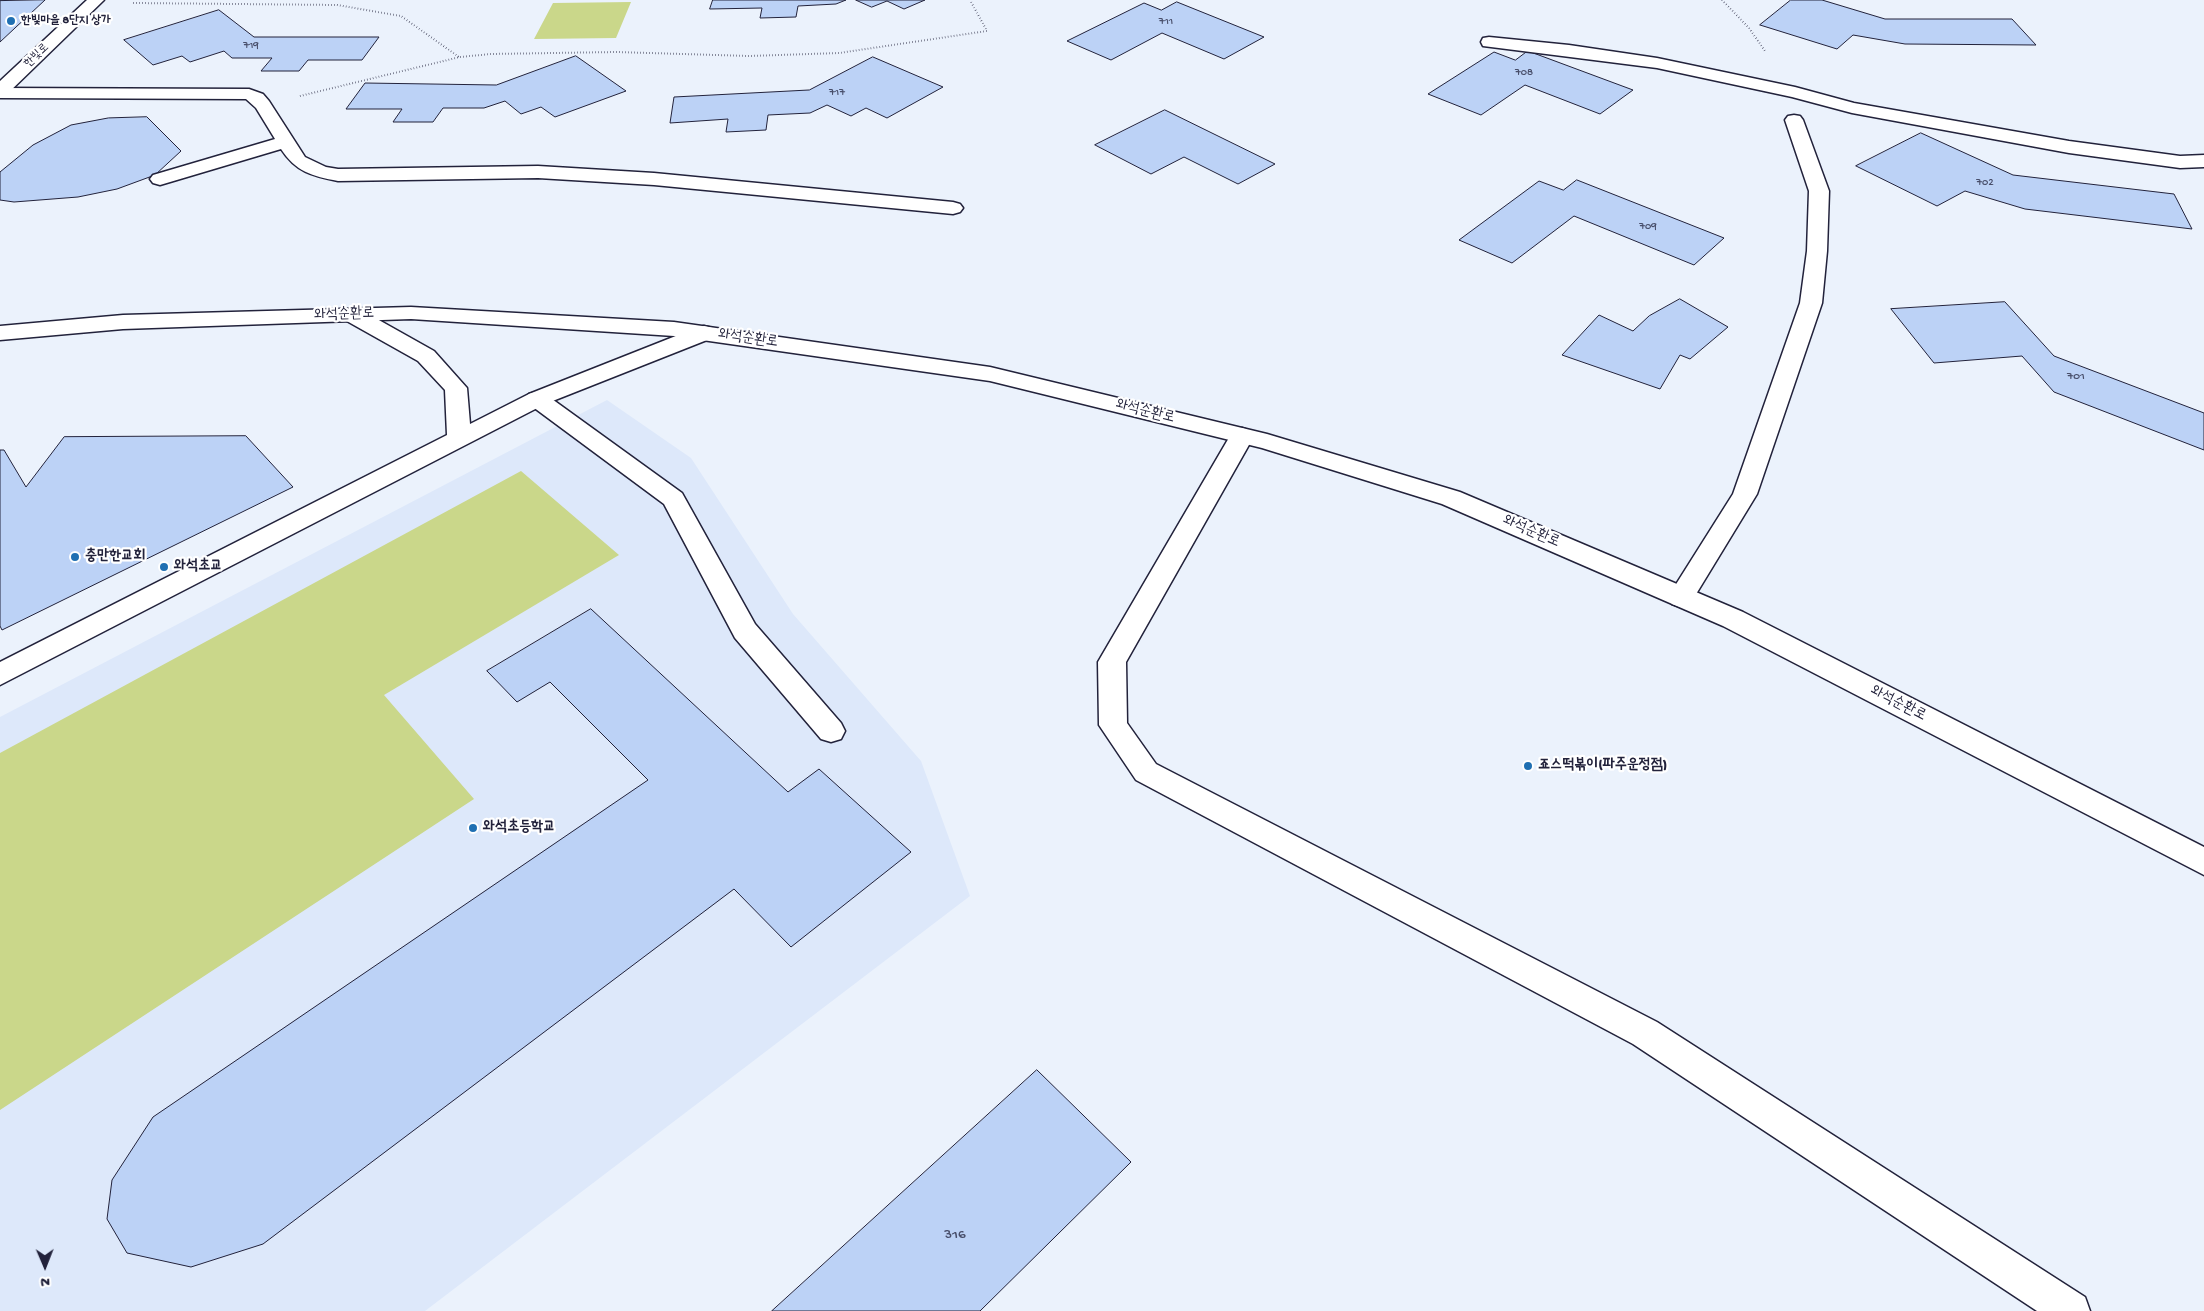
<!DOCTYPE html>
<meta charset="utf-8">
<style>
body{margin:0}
#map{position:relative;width:2204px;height:1311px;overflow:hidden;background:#ebf2fc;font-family:"Gochi Hand",sans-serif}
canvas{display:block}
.north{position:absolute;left:20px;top:1241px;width:50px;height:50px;-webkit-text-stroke:4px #fff;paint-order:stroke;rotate:179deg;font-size:14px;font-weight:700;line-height:20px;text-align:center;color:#22223b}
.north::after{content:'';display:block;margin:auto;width:18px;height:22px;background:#22223b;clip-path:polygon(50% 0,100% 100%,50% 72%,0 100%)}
</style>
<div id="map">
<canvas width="2204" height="1311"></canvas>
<div class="north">N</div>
</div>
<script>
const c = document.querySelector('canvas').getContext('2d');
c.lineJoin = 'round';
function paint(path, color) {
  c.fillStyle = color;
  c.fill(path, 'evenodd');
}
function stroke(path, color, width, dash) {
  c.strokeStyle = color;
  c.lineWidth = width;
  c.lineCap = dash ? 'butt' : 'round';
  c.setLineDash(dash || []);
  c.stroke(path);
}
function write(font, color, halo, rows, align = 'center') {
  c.font = font + ' "Gochi Hand","Poor Story",sans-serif';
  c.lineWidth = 4.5;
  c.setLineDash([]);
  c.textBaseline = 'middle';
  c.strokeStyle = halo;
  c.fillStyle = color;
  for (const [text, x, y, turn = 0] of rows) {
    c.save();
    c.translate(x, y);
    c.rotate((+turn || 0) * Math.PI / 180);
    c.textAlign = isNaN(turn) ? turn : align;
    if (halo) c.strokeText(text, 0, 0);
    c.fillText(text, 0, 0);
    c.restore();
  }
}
paint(new Path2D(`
 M607 400 691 458 793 614 921 761 970 896 425 1311H0V717Z`), '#dde8fa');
paint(new Path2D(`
 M631 2 616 38 534 39 553 3Z
 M521 471 619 555 384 695 474 799 0 1110V753Z`), '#cad78a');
const building = new Path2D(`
 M45 0 0 42V1Z
 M713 0H846L836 4 798 6 796 17 760 18 762 8 710 9Z
 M856 0H925L904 9 887 1 872 7Z
 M1791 0H1822L1885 19H2012L2036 45 1905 44 1853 35 1837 49 1760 25Z
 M1177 2 1264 37 1224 59 1162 33 1111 60 1067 41 1144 3 1161 10Z
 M219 10 254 37H379L362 60H308L299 71H261L272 58H232L224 51 190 62 182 56 153 65 124 40Z
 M1528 51 1633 90 1600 114 1525 85 1481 115 1428 94 1494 52 1515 60Z
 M576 56 626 91 555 117 541 107 521 114 505 101 484 108H443L433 122H393L402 109H346L365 83 496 85Z
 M873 57 943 87 887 118 866 108 851 116 827 105 810 113 768 115 766 130 726 132 728 119 670 123 674 97 809 90Z
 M1165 110 1275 164 1238 184 1184 157 1151 174 1095 145Z
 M147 117 181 151 155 175 117 189 78 197 14 202 0 200V172L33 145 71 125 108 118Z
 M1921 133 2013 175 2174 194 2192 229 2025 209 1965 191 1937 206 1856 166Z
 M1577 180 1724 238 1694 265 1574 216 1512 263 1459 240 1539 181 1563 190Z
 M1680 299 1728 327 1690 359 1680 355 1660 389 1562 355 1599 315 1633 331 1649 316Z
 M2005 302 2054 356 2204 413V450L2054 392 2022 356 1934 363 1891 309Z
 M246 436 293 487 2 630 0 626V450H4L26 487 64 437Z
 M591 609 788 792 819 769 911 852 791 947 734 889 263 1244 191 1267 127 1253 107 1219 112 1180 153 1117 648 780 550 682 517 702 487 671Z
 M1037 1070 1131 1162 980 1311H772Z`);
paint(building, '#bcd2f6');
stroke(building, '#22223b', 1);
const service = new Path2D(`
 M1489 37 1569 45 1657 58 1795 87 1854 103 2069 141 2180 156 2204 155V167L2180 168 2069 153 1852 113 1792 97 1657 68 1483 46 1481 42 1483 38Z
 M0 88 249 89 263 94 269 101 305 157 326 167 338 169 538 166 654 173 953 202 960 204 963 208 960 212 953 214 654 185 538 178 338 181C312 176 296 172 281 149L160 185 153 183 150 179 153 175 275 139 256 108 246 99 0 98Z
 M1794 115 1800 116 1803 120 1829 191 1827 251 1822 303 1757 494 1690 604 1681 607 1672 604 1668 597 1733 494 1800 303 1807 251 1809 191 1785 120 1788 116Z
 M537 392 545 394 682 493 755 624 841 723 845 731 841 739 831 742 821 739 735 638 664 504 529 404 525 399 529 394Z`);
const minor = new Path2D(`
 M87 0H104L6 95 0 96V81Z
 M353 309 361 310 434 351 467 388 470 424 529 394 696 328 704 326 712 328 715 333 712 338 545 404 0 685V662L447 435 445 390 418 361 345 320 342 315 345 310Z
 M1242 428 1250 431 1254 436 1126 662 1127 723 1156 764 1657 1022 2085 1297 2090 1311H2037L1633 1044 1136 780 1099 725 1098 662 1230 436 1234 431Z`);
const tertiary = new Path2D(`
 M411 307 674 322 990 367 1267 434 1460 492 1743 612 2204 847V875L1723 626 1442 504 1262 448 990 381 674 336 411 319 123 329 0 340V326L123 315Z`);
stroke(service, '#22223b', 3);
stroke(minor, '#22223b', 3);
stroke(tertiary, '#22223b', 3);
stroke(new Path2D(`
 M1722 0 1749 28 1765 51
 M133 3 337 5 401 16 459 57
 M300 96 460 57 491 54 616 52 749 56 839 53 987 31 970 0`), '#22223b', 2, [0.5, 2.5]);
paint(service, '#fff');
paint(minor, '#fff');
paint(tertiary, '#fff');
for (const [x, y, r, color] of [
 [11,21,5,"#1f6fb2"],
 [75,557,5,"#1f6fb2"],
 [164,567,5,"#1f6fb2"],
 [1528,766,5,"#1f6fb2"],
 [473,828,5,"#1f6fb2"]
]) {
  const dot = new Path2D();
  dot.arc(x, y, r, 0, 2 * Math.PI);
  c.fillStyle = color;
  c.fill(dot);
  stroke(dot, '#fff', 2);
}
write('11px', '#484e6a', null, [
 ["711",1166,22],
 ["719",251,46],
 ["708",1524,73],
 ["717",837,93],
 ["702",1985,183],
 ["709",1648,227]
]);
write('bold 12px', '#22223b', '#fff', [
 ["한빛마을 8단지 상가",21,21]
], 'left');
write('12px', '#22223b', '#fff', [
 ["한빛로",37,56,-43]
]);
write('12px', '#484e6a', null, [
 ["701",2076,377]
]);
write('15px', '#22223b', '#fff', [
 ["와석순환로",344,315,-2],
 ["와석순환로",748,339,8],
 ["와석순환로",1145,412,14],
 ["와석순환로",1531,532,23],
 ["와석순환로",1898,704,27]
]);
write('bold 15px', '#22223b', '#fff', [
 ["충만한교회",85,557],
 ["와석초교",174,567],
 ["죠스떡볶이(파주운정점)",1538,766],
 ["와석초등학교",483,828]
], 'left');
write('15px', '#484e6a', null, [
 ["316",955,1236]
]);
</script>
